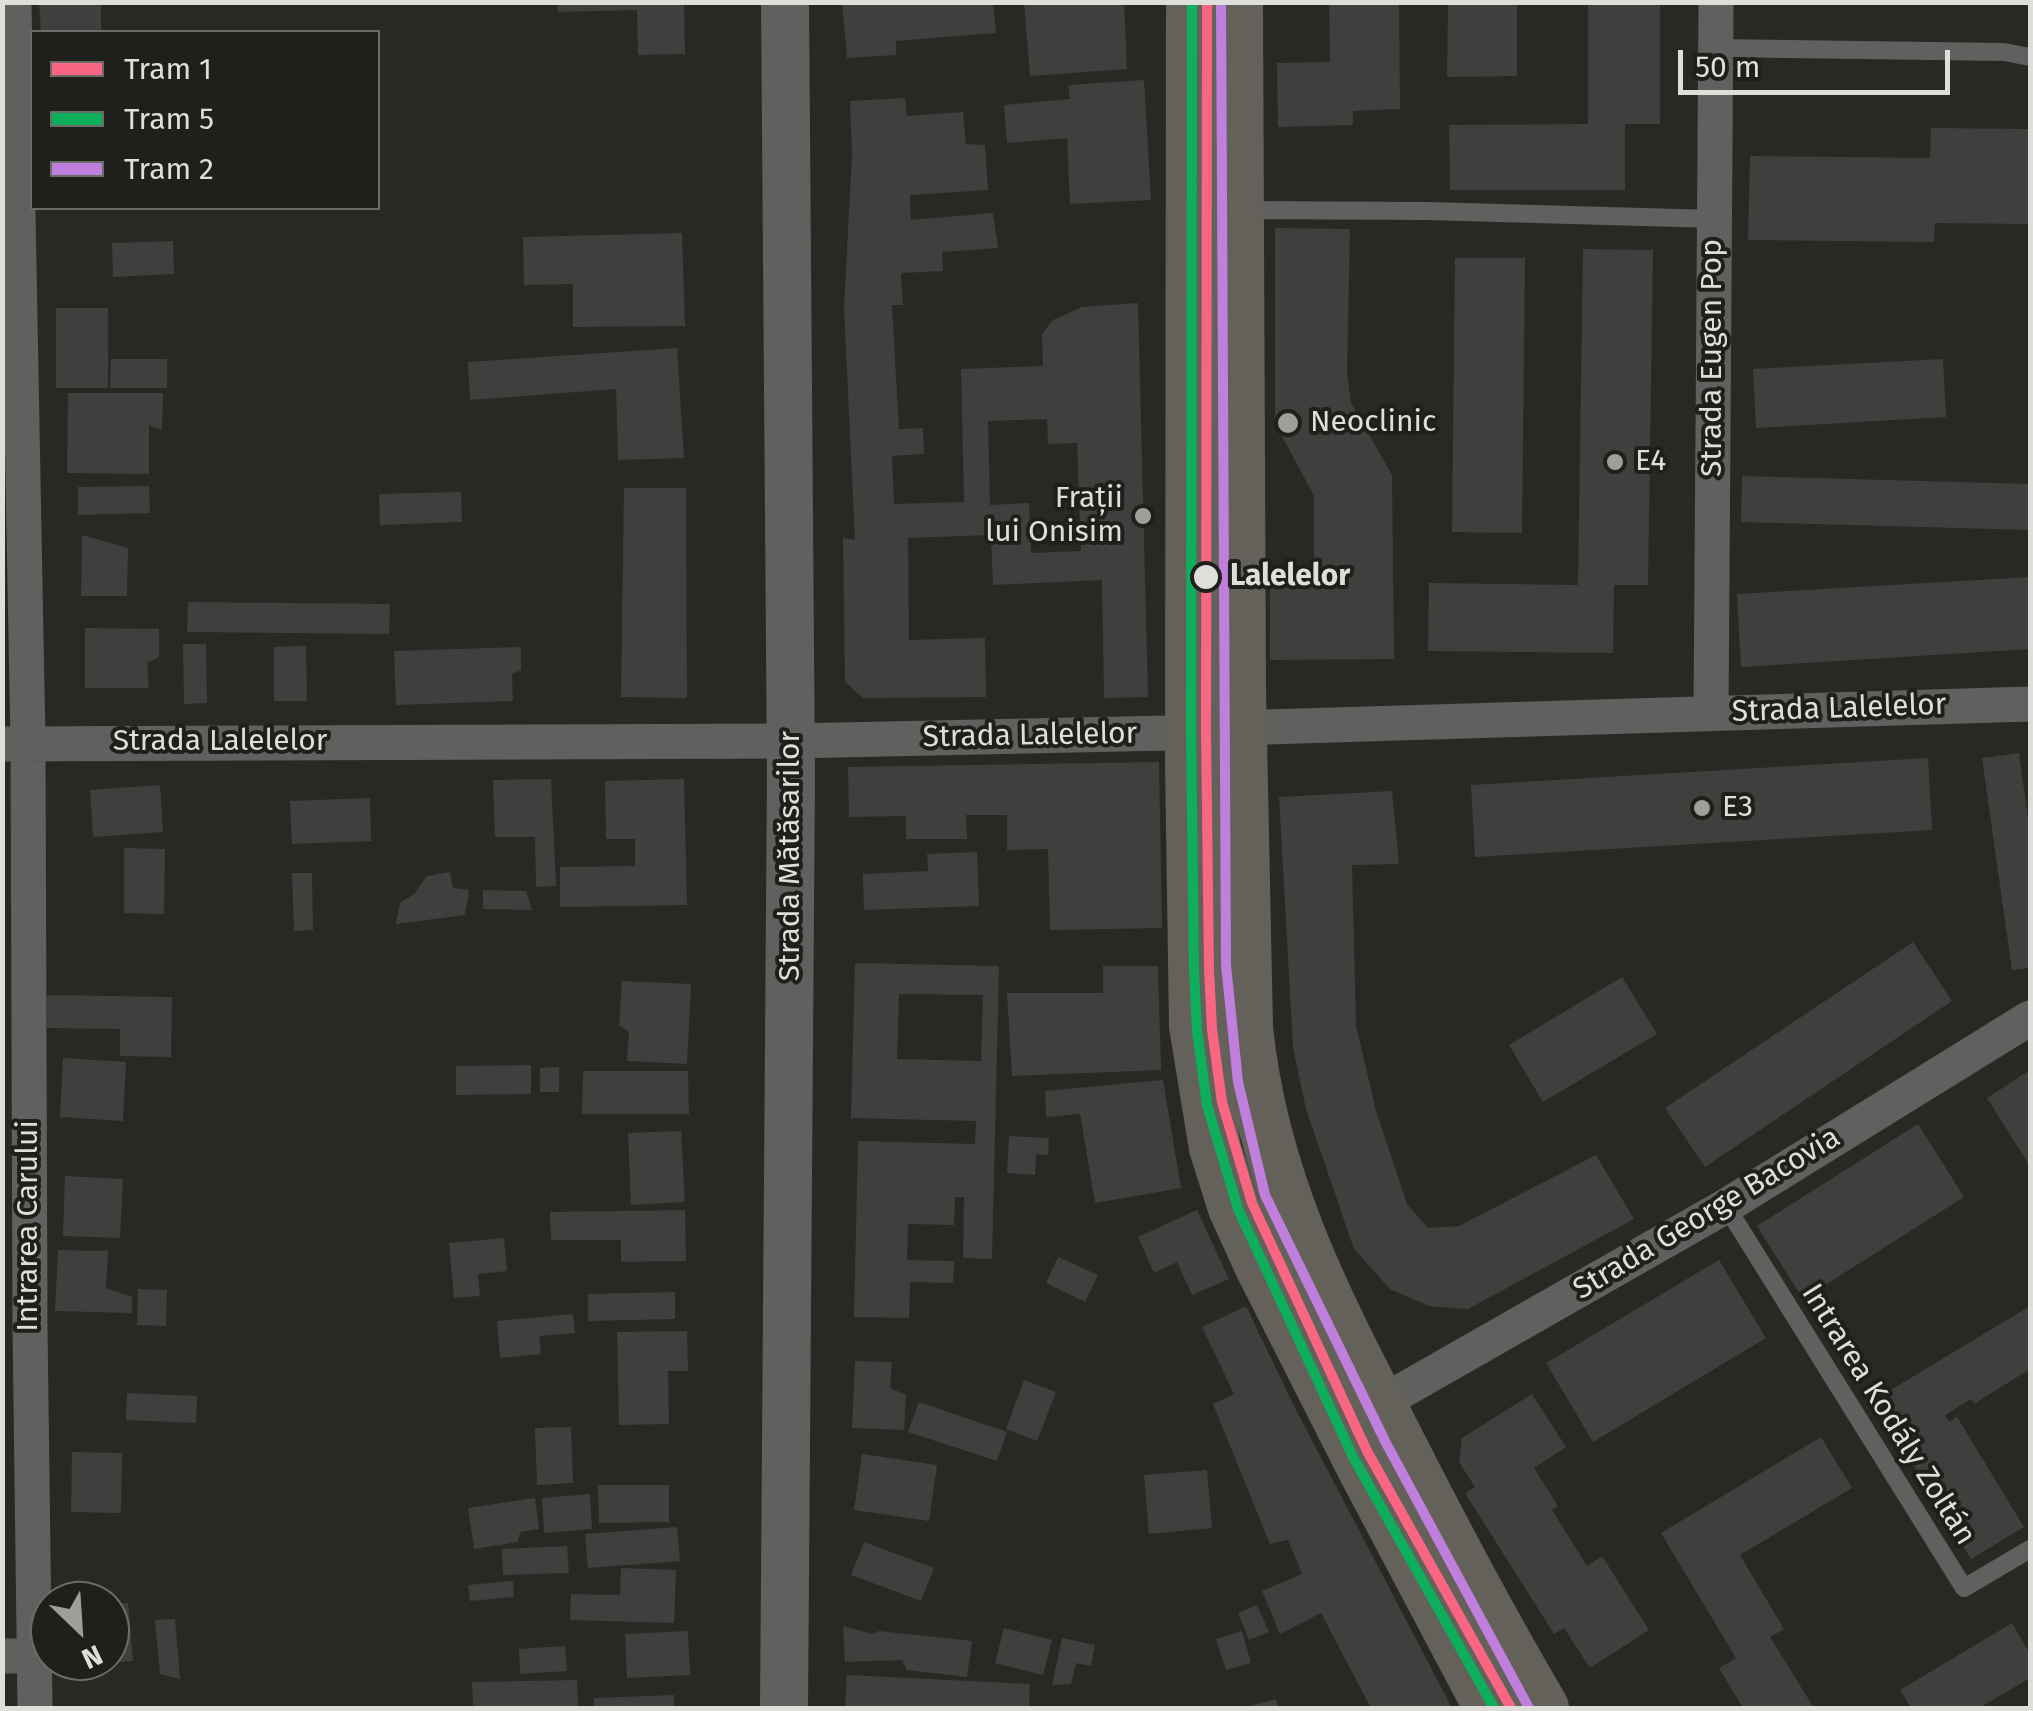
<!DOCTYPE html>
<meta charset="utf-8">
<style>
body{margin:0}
#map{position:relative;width:2033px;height:1711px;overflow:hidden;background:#282825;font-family:"Fira Sans",sans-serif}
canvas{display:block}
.frame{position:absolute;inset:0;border:5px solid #dededb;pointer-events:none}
.legend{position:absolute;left:30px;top:30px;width:350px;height:180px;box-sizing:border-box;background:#1f1f1b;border:2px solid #6b6b68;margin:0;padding:12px 18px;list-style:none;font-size:30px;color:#dededb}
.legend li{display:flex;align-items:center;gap:20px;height:50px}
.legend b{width:50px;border:2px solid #6b6b68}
.north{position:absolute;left:30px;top:1581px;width:100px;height:100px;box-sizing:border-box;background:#1f1f1b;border:2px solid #6b6b68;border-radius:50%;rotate:155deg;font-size:28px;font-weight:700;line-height:40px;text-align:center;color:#dededb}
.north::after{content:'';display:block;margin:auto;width:35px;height:45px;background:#9e9e9b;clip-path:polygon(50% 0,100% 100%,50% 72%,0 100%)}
.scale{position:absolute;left:1678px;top:50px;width:272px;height:45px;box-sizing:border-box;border:5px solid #dededb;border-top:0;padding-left:12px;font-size:30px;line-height:35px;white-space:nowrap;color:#dededb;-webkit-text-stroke:8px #1f1f1b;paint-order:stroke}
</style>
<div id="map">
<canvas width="2033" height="1711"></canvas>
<div class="frame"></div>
<ul class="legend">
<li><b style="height:12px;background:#fa6682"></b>Tram 1</li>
<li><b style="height:12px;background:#0daf5c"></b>Tram 5</li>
<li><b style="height:12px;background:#c07fdc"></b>Tram 2</li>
</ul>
<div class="north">N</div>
<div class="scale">50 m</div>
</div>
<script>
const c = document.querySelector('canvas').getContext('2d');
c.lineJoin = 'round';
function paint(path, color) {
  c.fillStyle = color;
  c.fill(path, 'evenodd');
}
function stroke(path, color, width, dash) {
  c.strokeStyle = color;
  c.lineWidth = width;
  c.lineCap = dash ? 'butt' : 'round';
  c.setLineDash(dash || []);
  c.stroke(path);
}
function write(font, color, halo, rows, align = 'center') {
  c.font = font + ' "Fira Sans",sans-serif';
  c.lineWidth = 8;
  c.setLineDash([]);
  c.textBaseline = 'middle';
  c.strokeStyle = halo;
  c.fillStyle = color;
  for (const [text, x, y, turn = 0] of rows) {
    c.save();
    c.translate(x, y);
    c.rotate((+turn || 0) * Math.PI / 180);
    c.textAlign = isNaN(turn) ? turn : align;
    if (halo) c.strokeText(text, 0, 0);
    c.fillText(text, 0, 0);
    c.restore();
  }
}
paint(new Path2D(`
 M39 2H101V32H41Z
 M557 2H684L685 54 638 55 637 10 558 12Z
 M842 2H993L996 33 896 41V55L847 58Z
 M1024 2H1124L1127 69 1030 76Z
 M1329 2H1399L1400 109 1353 111V125L1278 127 1277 63 1330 62Z
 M1448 2H1517V76L1447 77Z
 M1588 2H1660V124H1625V190H1450L1449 125 1588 124Z
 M1144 80 1151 200 1070 204 1067 138 1007 143 1004 105 1070 99 1068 85Z
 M905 98 907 116 963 112 966 144 985 145 988 190 910 195 911 220 993 213 998 248 942 252 943 271 901 273 903 305H892L899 429 923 428 924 454 892 456 894 504 964 502 961 369 1043 366 1042 334 1053 320 1082 307 1138 303 1148 697 1104 698 1102 580 993 585 991 535 908 538 909 640 985 638 986 697 863 698 845 682 843 538 855 540 844 308 852 154 850 101ZM1047 419 1048 444 1077 443 1081 551 1031 553 1029 503 990 505 988 421Z
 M1931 128 2030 129V224L1935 223 1934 242 1748 240 1750 156 1930 158Z
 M1275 228 1350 229 1347 373 1351 403 1392 475 1394 659 1270 660V573L1314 572V496L1275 423Z
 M682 233 685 326 573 327V284L524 285 523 237Z
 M173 241 174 274 113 277 112 243Z
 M1583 249 1653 250 1648 585H1614L1613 653 1428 651 1429 583 1578 585Z
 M1455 258H1525L1522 533 1452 532Z
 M56 308H108V388H56Z
 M677 348 684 458 618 460 616 389 470 400 468 362Z
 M111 359H167V388H110Z
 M1943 359 1946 417 1756 428 1753 369Z
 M68 393H163L162 430 149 425V474L67 473Z
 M1742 476 2030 484V530L1741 522Z
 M149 486 150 513 78 515V487Z
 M624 488H686L687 698 621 697Z
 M461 492 462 522 380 525 379 494Z
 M82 535 128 548 127 596H81Z
 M2030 577V649L1741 667 1737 594Z
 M188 602 390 604 389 634 187 632Z
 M85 628 159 629V657L147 663 149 688H85Z
 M183 644H206L207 703 184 704Z
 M306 646 307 701H274V647Z
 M521 647V670L512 674 513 701 396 705 394 651Z
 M2019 753 2030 833V968L2012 970 1982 758Z
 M1928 758 1932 830 1475 857 1471 785Z
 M1159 762 1162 928 1050 930 1048 849 1007 850V815H966L967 839H906V816L849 817 848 767Z
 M551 779 556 886 536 887 535 837H495L493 780Z
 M684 779 687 905 560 907V867L635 866V839H606L605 781Z
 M160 785 163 832 93 837 90 790Z
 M1392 791 1399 864 1352 865 1356 1025 1376 1111 1407 1204 1428 1228 1459 1226 1596 1155 1634 1219 1468 1309 1429 1306 1390 1289 1354 1249 1306 1109 1293 1048 1279 797Z
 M370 798 371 841 292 844 290 801Z
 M124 848 165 849 164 914 124 913Z
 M977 852 979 906 864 910 863 874 928 871 927 854Z
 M450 872 453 888 469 890 465 915 396 924 400 903 414 894 427 876Z
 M292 873H312L313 930 294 931Z
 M483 890 526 891 532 910 483 909Z
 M1913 942 1952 1001 1705 1167 1665 1108Z
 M855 963 999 966 992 1259 963 1258 964 1197H955L954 1225 908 1224 907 1260 954 1261 953 1283 910 1282 909 1318 854 1317 858 1141 975 1144 976 1121 851 1118ZM899 994 983 995 981 1061 897 1059Z
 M1103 966H1158L1161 1070 1012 1076 1007 993H1103Z
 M1622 977 1657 1034 1543 1102 1509 1045Z
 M622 981 691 984 687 1064 627 1061 629 1032 619 1025Z
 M47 995 172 997 171 1057 120 1056V1029L47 1028Z
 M63 1058 126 1062 123 1121 60 1117Z
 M531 1065V1094L456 1095V1066Z
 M559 1067V1092H540V1068Z
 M2030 1070V1161L2028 1163 1987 1098Z
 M583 1071H688L689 1114H582Z
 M1163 1080 1181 1188 1095 1203 1080 1114 1046 1117 1045 1091Z
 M1918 1124 1964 1197 1803 1299 1757 1226Z
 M681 1131 685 1202 631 1205 628 1133Z
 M1009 1136 1049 1138 1048 1155 1036 1154 1035 1175 1007 1173Z
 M65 1176 123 1179 120 1238 63 1236Z
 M685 1210 686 1261 621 1262V1240H551L550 1212Z
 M1197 1210 1229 1279 1192 1295 1177 1262 1154 1273 1138 1237Z
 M504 1238 507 1271 478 1274 480 1296 454 1298 449 1243Z
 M58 1250 108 1251 106 1288 132 1297V1313L55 1311Z
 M1058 1257 1098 1275 1085 1302 1046 1283Z
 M1719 1260 1766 1338 1593 1442 1546 1363Z
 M138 1289 167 1290 166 1326 137 1325Z
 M675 1292V1319L588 1321V1294Z
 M1246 1306 1294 1406 1452 1708H1371L1321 1613 1280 1634 1262 1591 1302 1574 1288 1540 1270 1544 1213 1404 1234 1394 1202 1327Z
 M2030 1306V1369L1974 1404 1971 1399 1945 1415 1949 1422 1957 1417 2024 1527 1971 1559 1874 1400Z
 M573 1314 575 1333 539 1336 541 1354 500 1358 497 1321Z
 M687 1331 688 1371H668L669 1424 619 1425 617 1332Z
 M855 1361 892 1362 890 1388 906 1395 904 1430 852 1428Z
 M1024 1380 1056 1392 1037 1441 1006 1429Z
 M127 1393 197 1396 196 1423 126 1420Z
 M1532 1394 1566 1447 1534 1468 1558 1506 1552 1510 1587 1566 1602 1556 1649 1630 1590 1668 1564 1628 1554 1634 1465 1493 1475 1487 1459 1462 1462 1438Z
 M919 1402 1007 1432 997 1461 908 1432Z
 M571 1427 573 1483 537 1485 535 1428Z
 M1821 1437 1852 1488 1740 1555 1784 1629 1770 1637 1814 1708H1743L1719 1668 1736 1658 1661 1533Z
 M72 1452 122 1453 121 1513 71 1512Z
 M862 1454 937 1465 929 1521 854 1510Z
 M1207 1470 1212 1528 1149 1534 1144 1475Z
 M598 1485H669V1522L599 1523Z
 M590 1494 592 1529 544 1533 542 1498Z
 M535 1498 539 1529 520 1532 518 1542 474 1549 468 1508Z
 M677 1527 680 1561 588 1568 585 1534Z
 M864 1542 934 1568 921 1601 851 1575Z
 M567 1546 569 1573 503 1575 502 1549Z
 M621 1568 676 1570 674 1623 570 1620 571 1594 620 1595Z
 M513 1581 514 1597 470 1601 468 1585Z
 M128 1603 133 1661 110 1663V1605Z
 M1257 1605 1269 1632 1249 1640 1238 1613Z
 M175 1619 180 1679 160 1674 155 1620Z
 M2012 1623 2030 1654V1678L1979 1708H1911L1900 1690Z
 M843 1626 872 1634 879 1631 972 1641 967 1677 907 1670 902 1660 845 1662Z
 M1004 1628 1052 1640 1043 1675 995 1663Z
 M688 1631 690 1675 627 1678 625 1634Z
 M1242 1631 1251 1663 1226 1670 1216 1639Z
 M1062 1638 1095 1645 1091 1666 1076 1663 1071 1684 1052 1685Z
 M565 1646 567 1671 520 1674 519 1649Z
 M847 1675 1030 1684 1029 1708H845Z
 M577 1680 578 1706 473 1708 472 1682Z
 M674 1695V1708H594V1698Z
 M1276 1699 1278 1708H1245V1707Z`), '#3f403d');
stroke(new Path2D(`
 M1716 48 2004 52 2030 57
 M1240 210 1427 211 1715 219
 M1726 1206 1964 1588 2030 1549`), '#60605e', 18);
stroke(new Path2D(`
 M14 2 28 743 30 1326 35 1708
 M1711 713 1716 2
 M2 744 791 741 1169 733 1266 727 2030 704
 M1379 1404 1726 1206 2030 1018
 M2 1656H33`), '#60605e', 35);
stroke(new Path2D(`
 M784 1708 791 775 785 2`), '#60605e', 48);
stroke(new Path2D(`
 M1192 2 1191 763 1195 1026 1215 1148 1234 1208 1261 1267 1364 1470 1490 1708
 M1237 2 1240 688 1247 1028C1263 1183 1328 1304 1398 1440 1444 1531 1492 1621 1543 1708`), '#64615b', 52);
stroke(new Path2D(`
 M1207 2 1206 731 1209 970 1212 1029 1222 1102 1252 1203 1367 1451 1511 1708`), '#fa6682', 10);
stroke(new Path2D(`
 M1192 2 1191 731 1194 970 1197 1031 1207 1105 1238 1209 1353 1457 1494 1708`), '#0daf5c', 10);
stroke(new Path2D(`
 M1221 2 1226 965 1238 1082 1265 1195 1386 1443 1529 1708`), '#c07fdc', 10);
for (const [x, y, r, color] of [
 [1288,423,12,"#9e9e9b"],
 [1615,462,10,"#9e9e9b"],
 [1143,516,10,"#9e9e9b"],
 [1206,577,14,"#dededb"],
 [1702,808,10,"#9e9e9b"]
]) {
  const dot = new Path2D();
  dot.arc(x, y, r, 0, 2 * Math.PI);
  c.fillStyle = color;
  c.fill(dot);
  stroke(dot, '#1f1f1b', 4);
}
write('30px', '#dededb', '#1f1f1b', [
 ["Strada Eugen Pop",1713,358,-90],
 ["Strada Lalelelor",1839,709,-2],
 ["Strada Lalelelor",1030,736,-1],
 ["Strada Lalelelor",220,742],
 ["Strada Mătăsarilor",791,856,-90],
 ["Strada George Bacovia",1707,1214,-31],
 ["Intrarea Carului",29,1226,-90],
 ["Intrarea Kodály Zoltán",1888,1415,58]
]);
write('30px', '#dededb', '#1f1f1b', [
 ["Neoclinic",1310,423],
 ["E4",1635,462],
 ["Frații",1123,499,"right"],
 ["lui Onisim",1123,533,"right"],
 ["E3",1722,808]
], 'left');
write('bold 30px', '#dededb', '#1f1f1b', [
 ["Lalelelor",1230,577]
], 'left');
</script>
